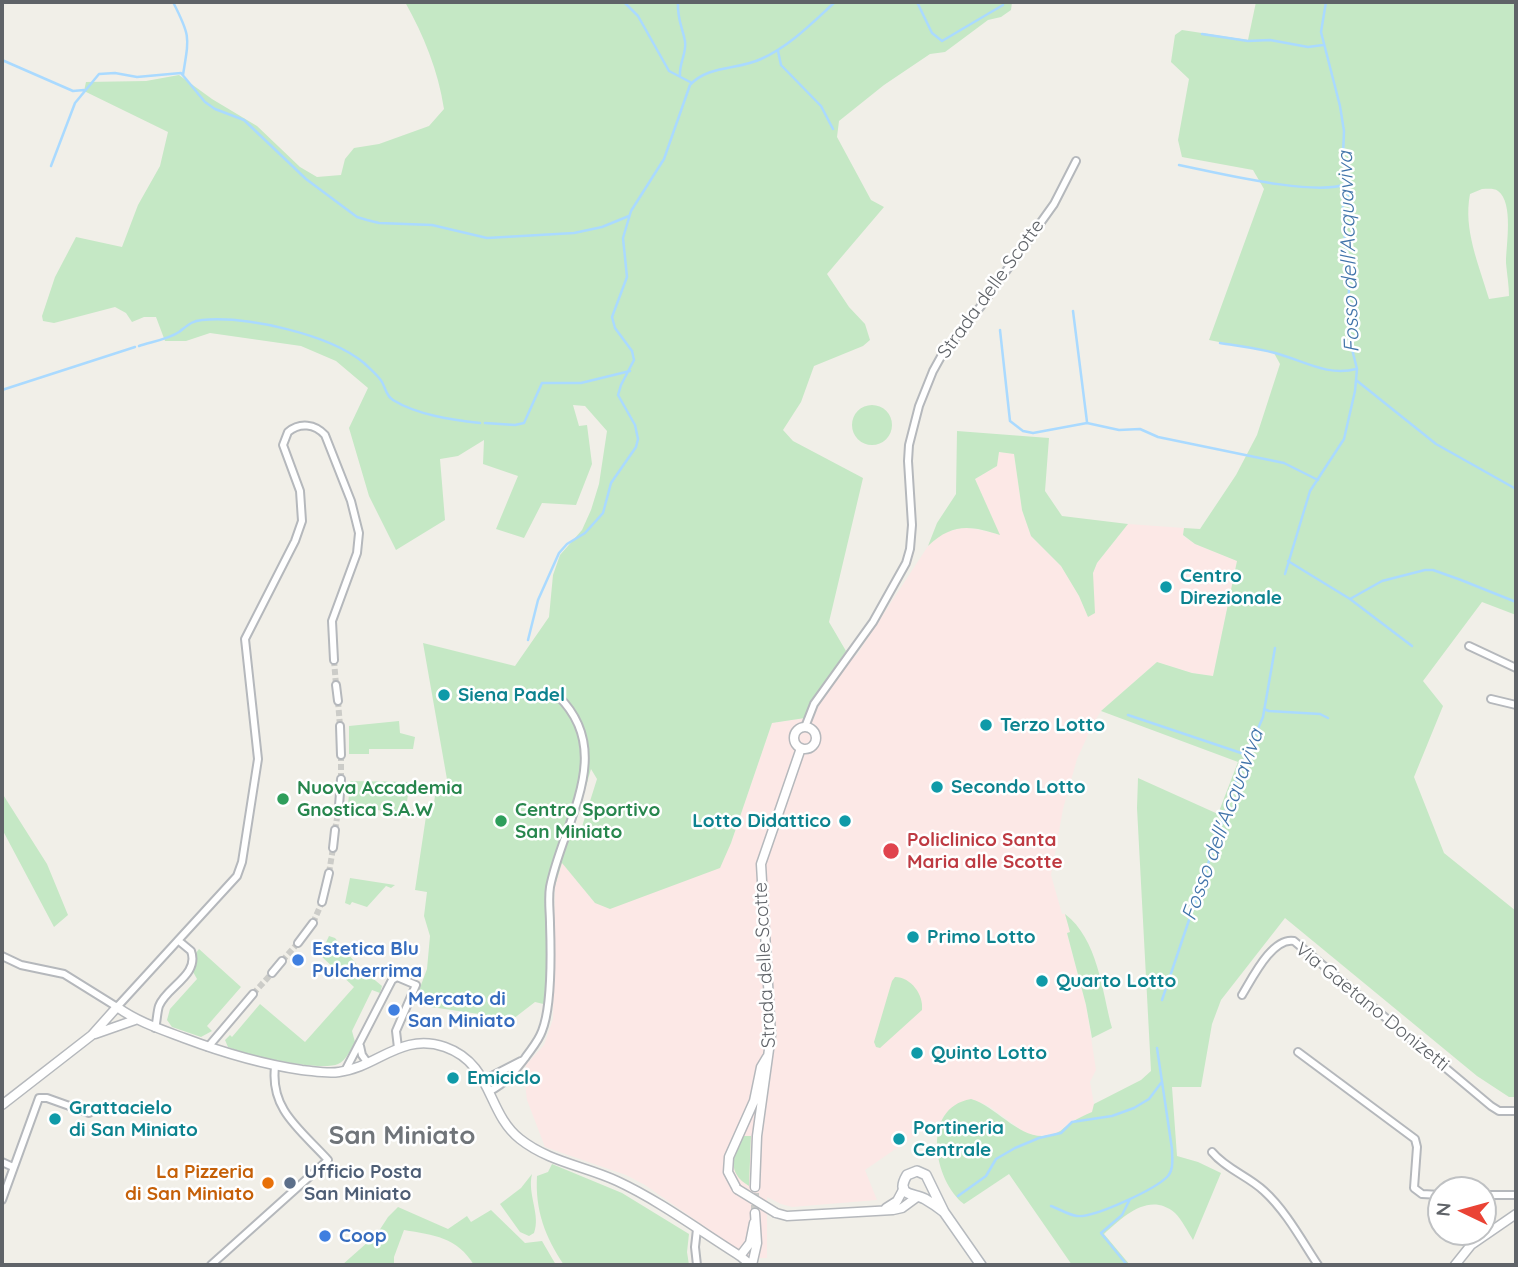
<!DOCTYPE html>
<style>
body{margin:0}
#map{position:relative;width:1518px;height:1267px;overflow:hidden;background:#f1efe8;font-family:Quicksand,sans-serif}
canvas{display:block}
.frame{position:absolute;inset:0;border:4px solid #5f6368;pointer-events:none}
.north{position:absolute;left:1427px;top:1176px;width:70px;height:70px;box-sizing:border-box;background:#fff;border:2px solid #bfc1c3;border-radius:50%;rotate:275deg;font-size:19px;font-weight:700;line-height:28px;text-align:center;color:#5f6368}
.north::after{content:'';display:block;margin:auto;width:24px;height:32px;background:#ea4335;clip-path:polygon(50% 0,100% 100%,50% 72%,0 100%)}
</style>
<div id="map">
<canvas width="1518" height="1267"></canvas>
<div class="frame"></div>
<div class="north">N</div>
</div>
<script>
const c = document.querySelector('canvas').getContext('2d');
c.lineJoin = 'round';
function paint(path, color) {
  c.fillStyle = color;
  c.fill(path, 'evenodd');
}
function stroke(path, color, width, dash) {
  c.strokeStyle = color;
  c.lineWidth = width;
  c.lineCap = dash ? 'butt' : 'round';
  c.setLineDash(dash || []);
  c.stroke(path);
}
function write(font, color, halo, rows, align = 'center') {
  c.font = font + ' Quicksand,sans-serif';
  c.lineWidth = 5;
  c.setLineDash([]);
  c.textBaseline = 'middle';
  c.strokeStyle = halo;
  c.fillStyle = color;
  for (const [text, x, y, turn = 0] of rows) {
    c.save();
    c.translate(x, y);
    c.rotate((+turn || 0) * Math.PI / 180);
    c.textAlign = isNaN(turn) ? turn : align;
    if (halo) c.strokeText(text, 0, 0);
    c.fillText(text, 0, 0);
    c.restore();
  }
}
paint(new Path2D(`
 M999 452 1014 454 1022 510 1031 536 1061 566 1079 596 1088 617 1093 573 1097 563 1128 524 1184 528 1183 536 1195 544 1237 561 1213 676 1192 673 1157 662 1101 711 1093 724 1077 759 1063 809 1051 875 1062 914H1065L1070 932 1067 934 1086 1005 1096 1070 1090 1082 1094 1104 1092 1112 1072 1121 1056 1134 1036 1136 1024 1132 989 1106 971 1099 944 1116 938 1128 920 1132 865 1170 877 1200 792 1207 781 1204 767 1197V1258H750L645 1185 626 1175 545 1147 527 1100 525 1083 526 1065 544 1045 553 1019 555 881 562 862 595 903 731 843 772 723 805 718 810 707 818 705 853 654 856 656 928 546 940 534 965 527 999 534 975 479 997 466Z`), '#fce8e6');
paint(new Path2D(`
 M405 2H1012L1011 10 1001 17 988 20 945 52 930 54 884 85 839 121 837 137 871 200 884 207 827 274 849 307 865 324 870 340 863 346 814 366 801 402 783 430 793 441 863 478 829 622 846 651 812 702 805 718 772 723 731 843 720 868 610 909 595 903 562 863 554 889 552 1006 535 1002 513 1019 431 1007 415 1001 427 969 430 936 424 916 427 892 415 890 428 803H434L436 788 448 785 423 643 515 666 549 617 553 575 560 555 582 530 591 510 599 484 607 431 585 406 573 405 579 426 587 425 592 464 576 505 542 503 524 538 496 529 518 476 483 464 484 440 458 456 440 459 445 520 396 550 369 496 349 428 368 388 336 361 301 346 210 333 186 341H165L156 317H144L132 322 126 313 115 307 54 323 43 321 42 316 55 277 76 237 122 247 138 205 160 166 168 132 84 91 86 82 146 81 179 75 212 99 257 126 300 167 317 177 341 175 345 159 354 148 379 144 429 126 444 109C438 70 424 36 405 2ZM591 769 597 779 580 833 571 838Z
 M1256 2H1516V615L1482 602 1423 681 1443 706 1414 777 1444 853 1516 911V1097H1509L1477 1076 1285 918 1221 1000 1212 1024 1201 1087H1172L1177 1156 1198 1162 1221 1173 1193 1240C1188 1232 1182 1220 1175 1213 1149 1191 1123 1217 1104 1234L1130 1265H1072L1009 1174 964 1204C934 1181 920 1108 971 1099 999 1107 1022 1145 1054 1134 1061 1132 1065 1126 1072 1122 1078 1118 1085 1115 1092 1112L1094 1104 1141 1080 1151 1071 1137 808 1138 778 1218 814 1238 762 1101 711 1157 662 1192 673 1213 676 1237 561 1195 544 1183 535 1184 528 1200 529 1236 475 1257 435 1280 364 1274 353 1209 340 1264 189 1253 170 1182 157 1178 140 1189 79 1171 62 1175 35 1182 30 1248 40ZM1482 189C1488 189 1494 188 1498 191 1514 203 1506 245 1506 263 1507 274 1509 286 1509 296L1489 299C1479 264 1463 230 1470 194Z
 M852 425a20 20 0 1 1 40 0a20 20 0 1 1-40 0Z
 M957 431 1049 438 1045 491 1062 516 1128 524 1097 563 1093 573 1095 613 1088 617 1079 596 1061 566 1031 536 1022 510 1014 454 999 452 997 466 975 479 1000 535C970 525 952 523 928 546L937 523 956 494Z
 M399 721 400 733 415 737 413 749H369V754H349V726Z
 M350 781 410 782 405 814 348 806Z
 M2 793 47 864 68 915 54 927 2 829Z
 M350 878 395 885 391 888 386 886 367 907 352 902 350 905 345 903Z
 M1065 914C1098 939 1102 991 1112 1028L1092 1038 1086 1005 1067 933 1070 932Z
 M329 936 335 938 358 966 382 986 380 993 372 990 352 1031 355 1042C351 1049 346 1061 338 1064 320 1072 247 1055 228 1047L225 1040 230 1035 232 1037 260 1004 305 1042 354 987 320 955Z
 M199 949 241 987 207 1026 212 1031 201 1037 172 1027 167 1020 170 1009 197 979 192 970 197 960 196 953Z
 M895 977C911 977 924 995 922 1010L880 1048 876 1047 874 1042 892 981Z
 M743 1136H751L749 1186C726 1172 733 1156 743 1136Z
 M552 1164 622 1193 689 1234 687 1252 689 1265H564C545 1237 535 1210 537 1176L548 1172Z
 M532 1174C527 1194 541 1215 534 1233L529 1236 520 1232 500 1204 521 1188Z
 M398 1207 448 1229 467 1216 471 1222 491 1210 525 1243 542 1241 556 1265H474C457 1237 434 1235 404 1230L394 1257V1265H342L377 1234 388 1217Z`), '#c5e8c5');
stroke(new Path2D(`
 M173 2C191 37 189 37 183 75
 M421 2H422
 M624 2 638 16 669 71 692 83
 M678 2C677 19 682 26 685 41 687 53 679 63 680 75
 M917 2 932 33 942 41 1003 5
 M1202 34 1248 41 1270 40 1308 47 1323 45
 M778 51 781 65 821 106 833 129
 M2 60 73 91 84 90
 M1179 165C1215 172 1315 197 1346 184
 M51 166 75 103 99 74 115 73 137 77 181 73 205 102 215 109 244 120 306 179 357 217 367 220 379 223 432 225 487 238 574 233 602 227 629 216
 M1073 311 1087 422
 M1000 330 1010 421 1023 431 1033 433 1087 423 1119 430 1140 429 1158 437 1284 463 1318 480
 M1220 343C1238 346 1257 348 1275 353 1302 360 1328 377 1356 369
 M139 346C151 342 169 339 179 332 187 326 191 321 202 320 247 316 329 334 364 363 370 369 378 375 382 382 386 389 386 396 393 400 417 415 453 420 480 423
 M1356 380 1436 444 1516 489
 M2 390 135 347
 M485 423 515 425 524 423 542 383H581L630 371
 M1288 561 1350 599 1412 646
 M1285 574 1310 491 1344 439 1355 391 1357 369 1348 333 1349 286 1343 217V206L1348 195 1343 156 1344 131 1340 106 1321 32 1326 2
 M1350 599 1382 581 1425 570H1433L1461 580 1516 602
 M528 640 538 600 559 553 567 544 585 533 603 513 611 483 636 447 638 439 635 425 618 395 621 385 634 360 632 351 615 328 612 317 627 277 623 238 631 211 664 159 690 85C708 65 738 70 761 59 790 46 812 23 835 2
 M1264 709 1269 711 1320 714 1328 718
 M1128 715 1247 755
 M1162 1000 1238 775 1263 717 1275 648
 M958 1196 986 1176 996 1159 1015 1148 1039 1138 1061 1133 1072 1122 1112 1116 1134 1108 1149 1099 1161 1083
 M1051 1206C1059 1209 1069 1215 1077 1216 1094 1218 1156 1189 1168 1176 1174 1169 1172 1158 1172 1149L1157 1048
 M1127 1265 1101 1233 1122 1215 1130 1199`), '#aadaff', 2.5);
stroke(new Path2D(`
 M334 660 336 685
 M338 701 340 726
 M341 779V755
 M335 830 339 806
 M329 873 333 848
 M313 923 322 902
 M282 961 298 943
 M253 994 272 973`), '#ccccc8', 6, [6, 3]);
stroke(new Path2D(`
 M755 1213V1187`), '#ccccc8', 8, [8, 4]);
const minor = new Path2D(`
 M1469 646 1516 668
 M336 685 338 701
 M1491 699 1516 705
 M340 726 341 755
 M805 727 814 704 873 622 906 563 910 549 912 525 908 461 909 445 919 406 933 371 943 353 981 306 1054 204 1076 161
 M339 806 341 779
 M333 848 335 830
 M322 902 329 873
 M298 943 313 923
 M2 956 21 965 64 974 117 1007 237 876 242 862 258 759 245 639 295 541 302 521 300 491 283 445 288 432C300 422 315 424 325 435L351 501 359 533 357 553 332 621 334 660
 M272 973 282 961
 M1242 995C1252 979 1272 937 1294 941L1491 1106 1499 1111H1516
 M155 1028C157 1021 157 1012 159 1006 166 987 200 975 191 951L179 941
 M360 1046 362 1055 367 1062
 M208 1047 253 994
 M1298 1052 1415 1139 1417 1147 1414 1188 1422 1194 1441 1195
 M345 1071 392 980 397 977 416 985 396 1031 398 1048
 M484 1080 521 1061
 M490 1091C506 1083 514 1072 525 1058 531 1049 538 1042 542 1031 552 1006 551 953 550 924 550 912 548 899 550 887 562 824 617 753 558 696
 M1212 1152C1226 1169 1248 1176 1264 1191 1286 1211 1302 1241 1318 1265
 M2 1162 13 1167
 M1483 1195H1516
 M2 1200 39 1098H47L89 1113
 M211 1265 328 1160C301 1130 270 1110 275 1067
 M697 1265 695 1247 697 1229`);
const tertiary = new Path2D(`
 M794 738a11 11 0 1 1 22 0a11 11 0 1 1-22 0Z
 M95 1034 135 1020
 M2 1105 92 1035 117 1007C138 1022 160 1029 184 1038 224 1053 261 1064 302 1070 314 1071 327 1074 339 1072 378 1067 401 1032 445 1047 493 1064 486 1112 520 1139 549 1162 585 1166 617 1181 660 1201 700 1231 740 1256L751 1265
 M755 1187 757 1136 771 1035 761 864 801 748
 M737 1189 728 1172 729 1157 754 1101 761 1067 767 1057
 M886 1208 897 1201 904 1188
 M776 1213 787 1216 893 1210 902 1208 917 1197
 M740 1256 750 1243 754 1223
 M752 1265 757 1243 755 1213
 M1455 1265 1471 1245 1516 1214`);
const secondary = new Path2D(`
 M944 1212C938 1207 932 1203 925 1199 915 1193 894 1197 907 1175L917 1171 926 1175 944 1212 981 1265`);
stroke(minor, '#b5b8bc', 10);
stroke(tertiary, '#b5b8bc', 11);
stroke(secondary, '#b6babf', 12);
stroke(minor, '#fff', 6);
stroke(tertiary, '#fff', 8);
stroke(secondary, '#fff', 9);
const tertiaryBridge = new Path2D(`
 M737 1189 776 1213`);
stroke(tertiaryBridge, '#b5b8bc', 11, []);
stroke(tertiaryBridge, '#fff', 8);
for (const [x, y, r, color] of [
 [1166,587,7,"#0f9aa8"],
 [444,695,7,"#0f9aa8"],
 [986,725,7,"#0f9aa8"],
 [937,787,7,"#0f9aa8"],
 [283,799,7,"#2e9e5b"],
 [501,821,7,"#2e9e5b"],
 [845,821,7,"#0f9aa8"],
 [891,851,9,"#e0444e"],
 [913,937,7,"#0f9aa8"],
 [298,960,7,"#3f7fe0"],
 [1042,981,7,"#0f9aa8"],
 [394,1010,7,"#3f7fe0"],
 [917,1053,7,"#0f9aa8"],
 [453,1078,7,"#0f9aa8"],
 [55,1119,7,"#0f9aa8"],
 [899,1139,7,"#0f9aa8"],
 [268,1183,7,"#e8710a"],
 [290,1183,7,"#5c6f8a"],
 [325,1236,7,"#3f7fe0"]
]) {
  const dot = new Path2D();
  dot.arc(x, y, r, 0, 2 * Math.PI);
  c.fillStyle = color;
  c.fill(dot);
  stroke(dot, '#fff', 2.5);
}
write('19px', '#5f6368', '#fff', [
 ["Strada delle Scotte",991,289,-54],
 ["Strada delle Scotte",765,965,-93],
 ["Via Gaetano Donizetti",1372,1007,39]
]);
write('bold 19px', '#0d838f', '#fff', [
 ["Centro",1180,576],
 ["Direzionale",1180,598],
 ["Siena Padel",458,695],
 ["Terzo Lotto",1000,725],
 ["Secondo Lotto",951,787],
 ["Lotto Didattico",831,821,"right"],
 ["Primo Lotto",927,937],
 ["Quarto Lotto",1056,981],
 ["Quinto Lotto",931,1053],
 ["Emiciclo",467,1078],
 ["Grattacielo",69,1108],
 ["di San Miniato",69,1130],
 ["Portineria",913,1128],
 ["Centrale",913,1150]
], 'left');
write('bold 19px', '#27864d', '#fff', [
 ["Nuova Accademia",297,788],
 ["Gnostica S.A.W",297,810],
 ["Centro Sportivo",515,810],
 ["San Miniato",515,832]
], 'left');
write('bold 19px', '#be3a42', '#fff', [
 ["Policlinico Santa",907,840],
 ["Maria alle Scotte",907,862]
], 'left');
write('bold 19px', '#366cbe', '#fff', [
 ["Estetica Blu",312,949],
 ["Pulcherrima",312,971],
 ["Mercato di",408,999],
 ["San Miniato",408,1021],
 ["Coop",339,1236]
], 'left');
write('bold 19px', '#c56008', '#fff', [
 ["La Pizzeria",254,1172],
 ["di San Miniato",254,1194]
], 'right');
write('bold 19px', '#4e5e75', '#fff', [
 ["Ufficio Posta",304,1172],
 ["San Miniato",304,1194]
], 'left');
write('italic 21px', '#4174aa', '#fff', [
 ["Fosso dell'Acquaviva",1349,252,-92],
 ["Fosso dell'Acquaviva",1223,825,-70]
]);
write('bold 26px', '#70757a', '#fff', [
 ["San Miniato",402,1136]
]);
</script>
